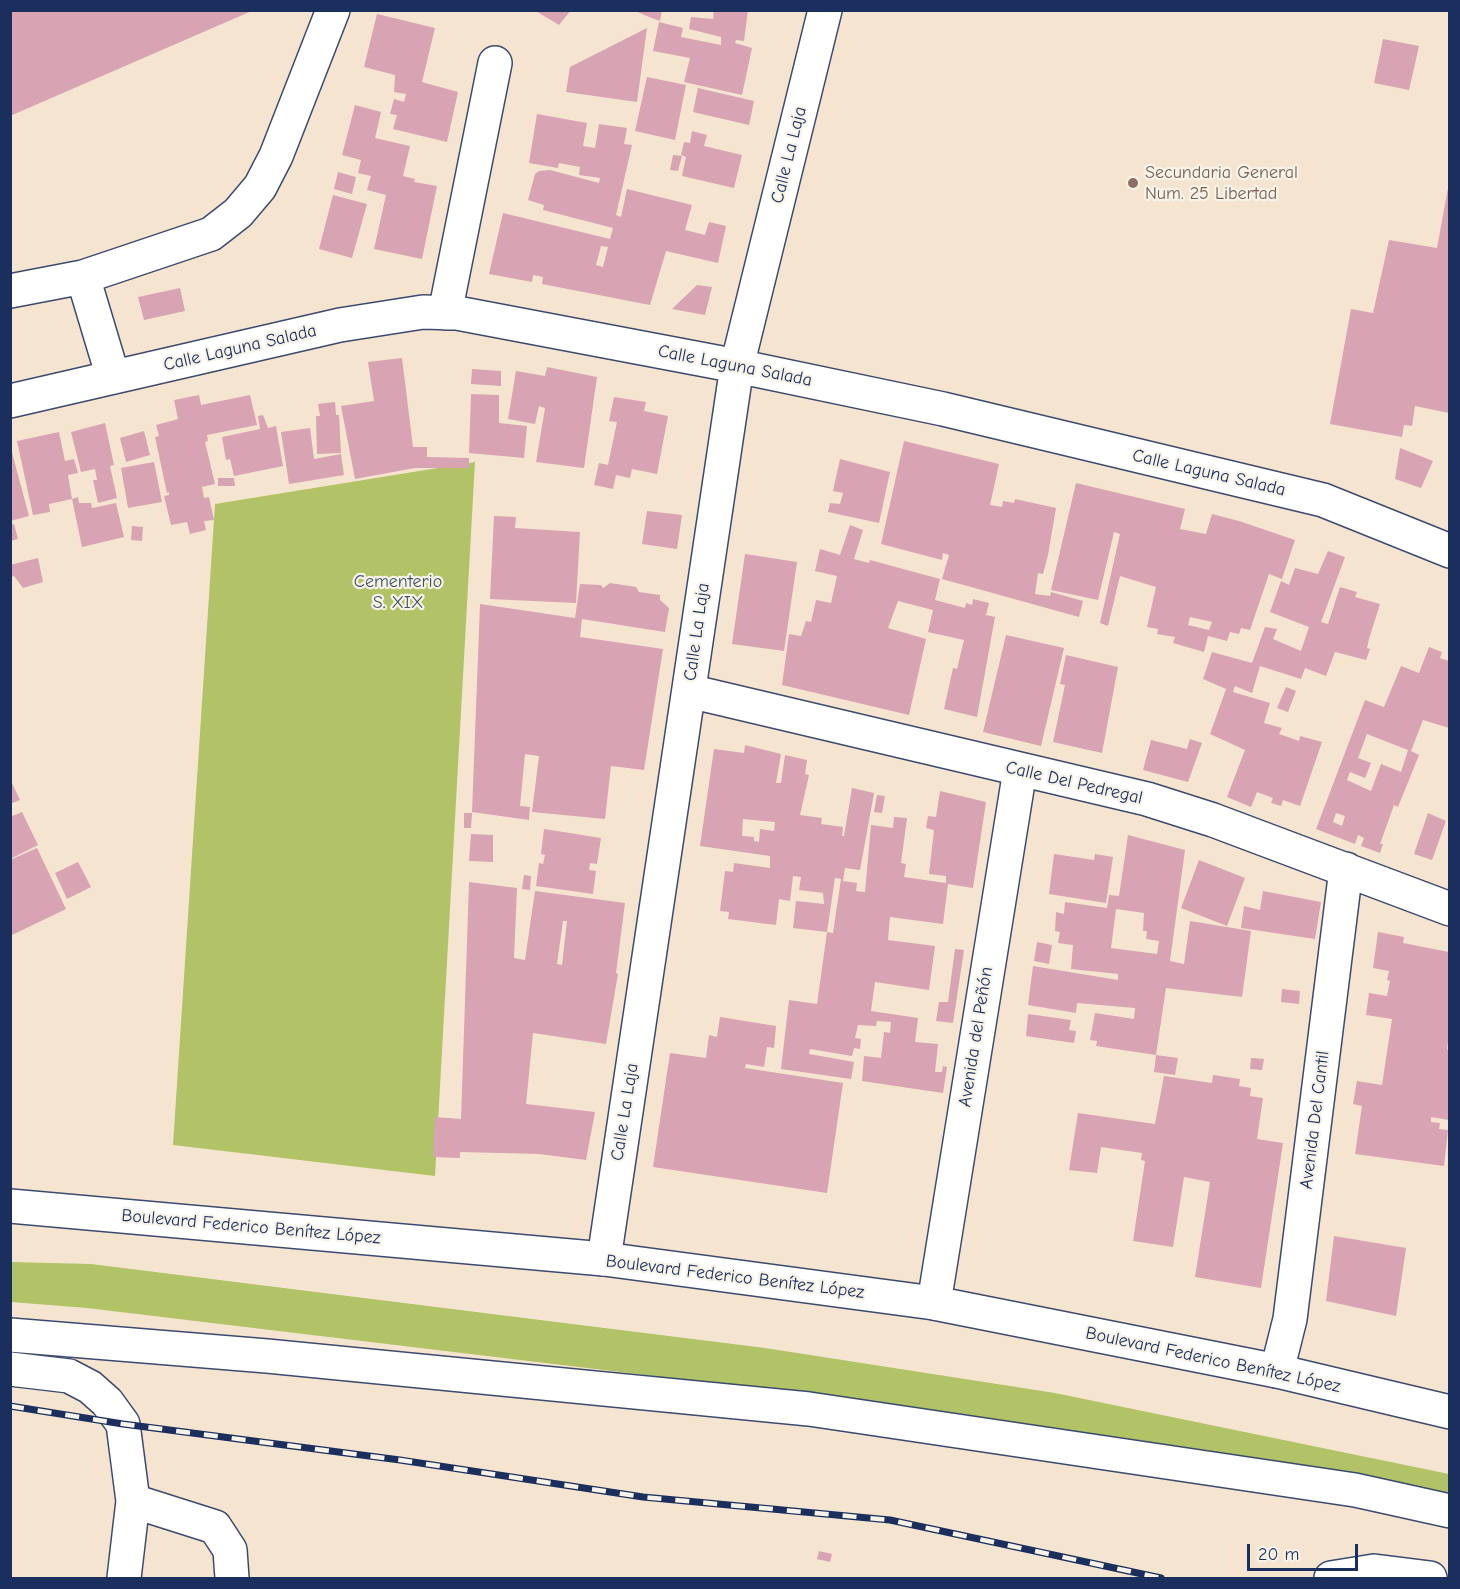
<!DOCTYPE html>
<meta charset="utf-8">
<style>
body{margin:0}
#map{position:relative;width:1460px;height:1589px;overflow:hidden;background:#f5e5d0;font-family:"Comic Neue",sans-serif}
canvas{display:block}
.frame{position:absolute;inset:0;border:12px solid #1b2f5e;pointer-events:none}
.scale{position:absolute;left:1247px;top:1544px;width:111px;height:27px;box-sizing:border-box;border:3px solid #1b2f5e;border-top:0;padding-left:8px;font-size:18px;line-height:21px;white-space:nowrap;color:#1b2f5e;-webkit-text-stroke:4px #f7f3e8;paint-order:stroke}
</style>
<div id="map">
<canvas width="1460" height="1589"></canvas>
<div class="frame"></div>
<div class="scale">20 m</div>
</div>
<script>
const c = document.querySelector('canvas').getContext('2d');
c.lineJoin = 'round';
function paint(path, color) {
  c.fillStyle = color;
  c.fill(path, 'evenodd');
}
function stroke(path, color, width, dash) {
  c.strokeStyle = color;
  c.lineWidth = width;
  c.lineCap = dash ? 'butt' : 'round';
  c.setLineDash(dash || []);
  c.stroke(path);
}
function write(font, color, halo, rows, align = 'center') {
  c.font = font + ' "Comic Neue",sans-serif';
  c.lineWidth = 4.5;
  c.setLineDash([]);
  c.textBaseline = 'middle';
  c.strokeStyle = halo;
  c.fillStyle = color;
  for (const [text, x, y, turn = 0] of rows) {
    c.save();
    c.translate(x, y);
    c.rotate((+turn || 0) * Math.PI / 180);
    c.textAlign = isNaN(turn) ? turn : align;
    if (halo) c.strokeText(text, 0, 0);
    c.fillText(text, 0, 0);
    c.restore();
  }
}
paint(new Path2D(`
 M475 462 435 1176 173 1145 215 504Z
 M10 1262 91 1264 765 1348 1055 1393 1449 1474V1495L837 1398 87 1308 11 1302Z`), '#b1c366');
paint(new Path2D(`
 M10 10H254L10 116Z
 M534 10H571L559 25Z
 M633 10H662L660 21 649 17Z
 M714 10H748L744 41 736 40 735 43 752 48 742 95 684 82 690 58 653 51 659 22 683 28 681 37 721 45V37L689 29 691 17 713 19Z
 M377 14 435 28 422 82 458 92 447 142 393 129 397 115 390 114 394 99 404 102 406 94 394 92 395 75 364 67Z
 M647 28 637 102 566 92 570 67Z
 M1383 39 1419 46 1409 90 1374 83Z
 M647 77 686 85 675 140 635 131Z
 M698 88 754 101 749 125 693 112Z
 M355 105 381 112 375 138 410 146 403 176 415 179 414 182 437 186 422 259 374 249 386 195 367 190 371 176 358 173 361 160 342 155Z
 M537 114 587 123 583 146 595 148 599 124 627 128 624 144 632 145 616 215 621 217 627 189 692 205 685 230 705 235 709 222 726 226 718 263 666 251 650 305 542 284 543 277 533 275 532 282 489 274 503 213 610 239 613 228 543 210 544 205 528 200 535 174 539 171 550 170 599 183 600 178 579 175 580 167 559 163 558 168 529 163ZM601 246 608 247 603 267 596 265Z
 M692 131 707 135 704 146 742 155 734 188 682 176 686 157 681 155 684 142 690 143Z
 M673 155 682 156 678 171 670 170Z
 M338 172 356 177 352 194 334 189Z
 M1448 188 1449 413 1415 406 1412 426 1404 425 1402 437 1330 424 1351 309 1373 313 1389 240 1437 248Z
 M333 195 367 204 352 258 319 249Z
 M697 285 712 287 705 315 672 309Z
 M180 288 185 311 144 320 138 297Z
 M402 358 413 447H427V457L469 458V468H415L355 479 341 406 374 401 368 362Z
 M547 367 597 377 584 468 536 462 545 408 539 406 535 424 508 419 516 371 545 376Z
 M472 369 501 371V386L471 384Z
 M471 394 499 395V423L527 426 524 458 469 453Z
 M199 395 201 405 250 395 257 425 207 435 208 441 205 442 215 484 202 487 204 498 209 497 214 520 204 521 206 530 190 534 187 522 171 525 164 496 169 495V492L167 493 155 437 159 436 156 425 178 419 174 400Z
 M614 397 646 402 644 411 668 416 657 474 632 469 630 478 616 475 613 489 594 485 599 463 608 465 617 422 609 421Z
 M335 402 336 415H339L341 453 317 454 316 416H320L318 404Z
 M263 415 268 428 276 426 283 466 234 476 230 459 226 460 222 437 260 429 258 416Z
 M105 423 114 465 110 466 117 498 98 503 93 480H97L95 469 81 472 71 432Z
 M310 428 314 459 341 454 344 475 289 484 281 432Z
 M144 431 150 455 126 462 120 438Z
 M59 432 65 461 74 459 78 473 68 475 72 499 49 504 50 512 33 515 17 441Z
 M904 441 999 464 990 505 1002 507 1003 501 1014 503 1015 499 1056 508 1048 555 1043 574 1038 573 1035 594 1050 596 1051 592 1083 601 1079 617 942 579 949 555 943 553 942 560 881 544Z
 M10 445 29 516 10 521Z
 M1400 448 1433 461 1421 488 1395 479Z
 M840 459 890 472 879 523 828 512 830 503 840 504 843 493 833 491Z
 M154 462 162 502 128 508 121 468Z
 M218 478H234L235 486H218Z
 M1076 483 1185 509 1180 529 1206 534 1212 514 1239 521 1295 540 1282 579 1269 574 1250 630 1241 628 1239 634 1230 632 1227 641 1208 636 1204 652 1173 643 1175 637 1157 634 1158 629 1147 627 1156 587 1120 576 1108 626 1100 623 1120 534 1114 532 1098 600 1051 590ZM1190 617 1212 622 1209 630 1188 625Z
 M78 497 79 503H91L92 508 116 503 124 537 82 547 72 499Z
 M647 511 682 515 677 549 642 544Z
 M494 516 516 517 515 528 580 532 576 603 490 599Z
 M14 524 18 539 10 541V525Z
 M850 525 863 530 854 559 869 563 870 560 940 579 935 600 965 608 966 603 972 605 973 599 989 603 986 615 995 617 977 717 944 709 953 668 957 669 964 640 928 632 933 610 898 601 888 628 926 639 909 715 782 685 789 634 801 636 806 621 811 622 816 600 831 603 837 576 815 571 820 549 840 555Z
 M132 526 143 527 142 541 131 540Z
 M1328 551 1345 557 1321 622 1328 624 1340 587 1357 592 1355 597 1380 604 1369 639 1367 648 1370 649 1366 660 1335 652 1326 676 1305 668 1301 679 1260 666 1252 693 1235 686 1233 692 1270 703 1264 723 1282 728 1279 734 1299 741 1300 736 1322 742 1300 806 1283 800 1281 806 1271 803 1273 798 1257 792 1251 807 1227 797 1245 750 1210 734 1226 689 1203 679 1212 652 1252 663 1265 627 1277 629 1273 639 1301 651 1309 627 1270 612 1281 581 1289 585 1295 568 1318 574Z
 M745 554 797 562 784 651 732 644Z
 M38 558 43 582 23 588 14 576 10 577V565Z
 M610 583 636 587 639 592 660 595V600L669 608 665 632 582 619 580 637 663 649 644 770 611 766 605 819 532 812 539 756 525 754 520 806 530 807 529 820 472 812 480 604 575 618 580 584 601 585 603 588Z
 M1006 635 1064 648 1041 746 983 732Z
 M1429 647 1442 652 1440 658 1449 661V728L1423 720 1411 751 1419 755 1398 807 1394 805 1380 844H1383L1380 853 1361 846 1364 838 1358 835 1355 844 1316 829 1365 700 1384 707 1401 666 1419 673ZM1367 734 1408 750 1401 772 1381 764 1371 791 1347 780 1350 772 1365 778 1371 763 1358 758ZM1336 813 1345 816 1342 826 1333 822Z
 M1066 655 1118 667 1102 753 1053 742 1065 685 1060 684Z
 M1286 687 1296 691 1288 712 1277 708Z
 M1190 739 1202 743 1188 782 1143 770 1151 740 1187 749Z
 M745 745 781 754 776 783H781L785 755 807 760 805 774 809 775 800 815 822 818 821 824 843 827 842 836H844L852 788 874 793 860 870 845 868 843 881 857 883 856 891 865 892 871 825 893 828 894 817 907 818 901 863 906 864 904 877 946 883V876L929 874 934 830 926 828 928 816 936 817 940 791 986 802 973 888 948 884 943 924 890 917 888 940 935 946 929 990 875 982 871 1011 918 1018 915 1042 938 1044 935 1072H942L943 1066 947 1067 943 1093 862 1081 864 1056 881 1058 884 1032 890 1033 891 1022 877 1021 876 1026 858 1025 855 1038 861 1039 860 1049 854 1048 852 1056 810 1049 809 1054 854 1062 851 1079 781 1069 789 1000 817 1004 827 932 793 928 796 901 824 904 823 893 799 890 801 877 793 876 790 901 779 899 776 925 728 919 729 912 720 911 725 871 733 872 734 863 770 868V856L700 846 714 749 744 753ZM743 819 775 822 774 831 760 829 759 842 754 841V837L742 836ZM835 878 841 879 833 933 827 932Z
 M10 779 20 800 10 804Z
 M877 795 885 796 882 813 874 812Z
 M22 812 38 845 10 859V817Z
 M464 813H472L471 828H464Z
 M1428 813 1446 821 1432 860 1414 854Z
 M544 829 601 838 597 864 590 863 589 870 596 871 593 894 536 886 539 863 543 864 545 855 541 854Z
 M471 834 493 835V862L469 861Z
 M1128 835 1185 850 1170 961 1184 964 1190 921 1251 931 1242 997 1166 988 1156 1055 1096 1046 1097 1041 1090 1040 1095 1013 1134 1019 1135 1008 1077 1003 1076 1013 1028 1005 1033 966 1118 980V974L1071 969 1073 945 1058 943 1060 932 1055 931 1056 912 1064 914 1065 902 1107 908 1109 895 1119 896ZM1116 909 1144 913 1143 931H1147L1146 939 1159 941 1157 954 1111 948Z
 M37 848 66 909 10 936V860Z
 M1054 854 1094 860 1095 854 1113 857 1106 903 1049 894Z
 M1199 860 1245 878 1227 926 1181 908Z
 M78 862 91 887 67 899 55 873Z
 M524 875 531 876 530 890 522 889Z
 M469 882 517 888 514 958 525 960 535 891 625 903 616 973 618 974 606 1044 533 1033 526 1104 595 1112 586 1160 539 1154 460 1152V1158L433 1157 435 1117 461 1119ZM563 921H567L562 965 557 964Z
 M1263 891 1321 902 1315 939 1241 928 1244 906 1260 910Z
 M1378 932 1404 937 1403 943 1449 952V1035L1447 1049 1449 1050V1120L1431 1117V1122L1440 1123 1439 1129 1448 1130 1444 1166 1355 1154 1362 1106 1353 1104 1357 1081 1382 1085 1392 1019 1366 1015 1369 993 1387 996 1390 981 1387 980 1389 971 1373 968Z
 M1037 942 1052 945 1049 964 1034 961Z
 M955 949 964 950 953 1023 936 1021 939 1002H948Z
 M1282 989 1300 991 1299 1004 1281 1002Z
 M1028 1014 1071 1020 1069 1030 1076 1031 1074 1043 1026 1036Z
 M720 1017 776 1026 774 1048 767 1047 764 1067 746 1064 745 1068 843 1083 827 1193 653 1167 670 1053 706 1058 709 1035 717 1037Z
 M1156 1055 1178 1058 1175 1075 1154 1072Z
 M1251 1058 1264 1059 1262 1070 1250 1069Z
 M1213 1075 1240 1079 1239 1086 1251 1088 1250 1096 1263 1098 1257 1139 1283 1143 1261 1288 1195 1277 1210 1182 1184 1177 1173 1247 1133 1241 1145 1161 1141 1160 1142 1153 1101 1147 1097 1173 1069 1170 1078 1113 1155 1124 1164 1076 1212 1083Z
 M1334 1236 1406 1248 1396 1316 1326 1301Z
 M819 1551 832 1554 830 1562 817 1559Z`), '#d8a3b3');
const minor = new Path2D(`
 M83 277 211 234 238 213 260 187 276 156 333 10
 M10 291 83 277 113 377
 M445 313 495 63
 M10 401 340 325 423 312 457 313 737 366 943 409 1323 500 1450 551
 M689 691 1147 799 1213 820 1450 909
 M604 1259 737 366 825 10
 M934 1303 1020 770
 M10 1369 69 1376 90 1387 107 1402 123 1424 133 1501 124 1578
 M1277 1371 1290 1319 1346 869
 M133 1501 215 1527 230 1550 232 1578
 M1331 1578 1374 1571 1430 1578`);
const major = new Path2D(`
 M10 1206 604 1259 934 1303 1277 1371 1450 1412
 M10 1335 267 1356 809 1409 1355 1490 1450 1511`);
stroke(minor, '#3c4a6f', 36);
stroke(major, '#3c4a6f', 36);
stroke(minor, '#fff', 33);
stroke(major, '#fff', 33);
const rail = new Path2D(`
 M10 1406 123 1424 400 1460 643 1497 890 1520 1161 1578`);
stroke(rail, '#1b2f5e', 7);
stroke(rail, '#f7f3e8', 4.5, [14]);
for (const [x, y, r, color] of [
 [1133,183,6,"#8d6e63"]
]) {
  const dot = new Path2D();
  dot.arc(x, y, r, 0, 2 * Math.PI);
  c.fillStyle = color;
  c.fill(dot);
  stroke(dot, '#f7f3e8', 2);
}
write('18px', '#1b2f5e', '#f7f3e8', [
 ["Calle La Laja",789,155,-76],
 ["Calle Laguna Salada",240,348,-13],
 ["Calle Laguna Salada",735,366,11],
 ["Calle Laguna Salada",1209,473,13],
 ["Calle La Laja",697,632,-82],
 ["Calle Del Pedregal",1074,783,13],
 ["Avenida del Peñón",976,1037,-81],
 ["Calle La Laja",625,1112,-81],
 ["Avenida Del Cantil",1315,1120,-83],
 ["Boulevard Federico Benítez López",251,1227,5],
 ["Boulevard Federico Benítez López",735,1277,7],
 ["Boulevard Federico Benítez López",1213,1360,12]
]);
write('18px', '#785e54', '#f7f3e8', [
 ["Secundaria General",1145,173],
 ["Num. 25 Libertad",1145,194]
], 'left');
write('18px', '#405460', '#f7f3e8', [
 ["Cementerio",398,582],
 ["S. XIX",398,603]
]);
</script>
